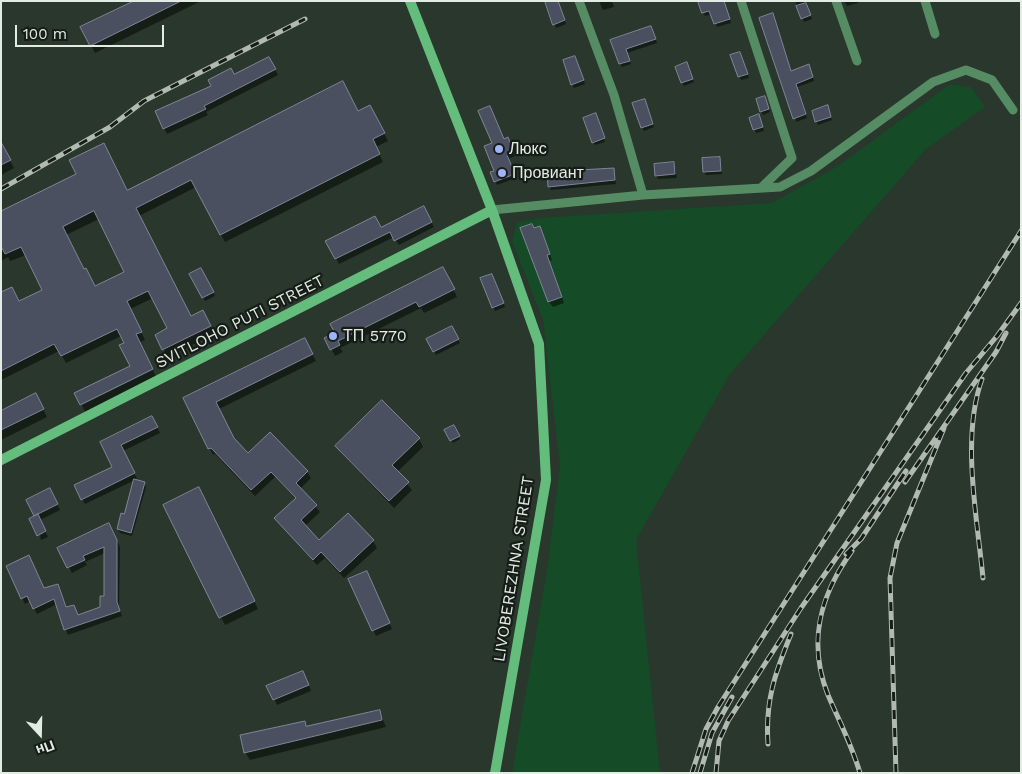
<!DOCTYPE html>
<meta charset="utf-8">
<style>
body{margin:0}
#map{position:relative;width:1022px;height:774px;overflow:hidden;background:#29372c;font-family:"Work Sans",sans-serif}
canvas{display:block}
.frame{position:absolute;inset:0;border:2px solid #e3ece4;pointer-events:none}
.north{position:absolute;left:15px;top:709px;width:50px;height:50px;-webkit-text-stroke:4px #161d18;paint-order:stroke;rotate:159deg;font-size:14px;font-weight:700;line-height:20px;text-align:center;color:#e3ece4}
.north::after{content:'';display:block;margin:auto;width:18px;height:22px;background:#e3ece4;clip-path:polygon(50% 0,100% 100%,50% 72%,0 100%)}
.scale{position:absolute;left:15px;top:25px;width:149px;height:22px;box-sizing:border-box;border:2px solid #e3ece4;border-top:0;padding-left:6px;font-size:15px;line-height:18px;white-space:nowrap;color:#e3ece4;-webkit-text-stroke:4px #161d18;paint-order:stroke}
</style>
<div id="map">
<canvas width="1022" height="774"></canvas>
<div class="frame"></div>
<div class="north">Пн</div>
<div class="scale">100 m</div>
</div>
<script>
const c = document.querySelector('canvas').getContext('2d');
c.lineJoin = 'round';
function paint(path, color) {
  c.fillStyle = color;
  c.fill(path, 'evenodd');
}
function stroke(path, color, width, dash) {
  c.strokeStyle = color;
  c.lineWidth = width;
  c.lineCap = dash ? 'butt' : 'round';
  c.setLineDash(dash || []);
  c.stroke(path);
}
function write(font, color, halo, rows, align = 'center') {
  c.font = font + ' "Work Sans",sans-serif';
  c.lineWidth = 4.5;
  c.setLineDash([]);
  c.textBaseline = 'middle';
  c.strokeStyle = halo;
  c.fillStyle = color;
  for (const [text, x, y, turn = 0] of rows) {
    c.save();
    c.translate(x, y);
    c.rotate((+turn || 0) * Math.PI / 180);
    c.textAlign = isNaN(turn) ? turn : align;
    if (halo) c.strokeText(text, 0, 0);
    c.fillText(text, 0, 0);
    c.restore();
  }
}
paint(new Path2D(`
 M950 84 971 87 985 107 925 150 730 374 636 540 660 773H512L547 570 560 466 543 320 512 241 517 223 539 218 772 203 838 166Z`), '#154b27');
paint(new Path2D(`
 M136 1H201L95 53 91 45Z
 M546 1H558L566 24 556 28Z
 M599 1H612L614 7 603 10Z
 M700 1H724L731 23 717 27 712 14 705 16Z
 M795 1H805L812 19 804 22Z
 M844 1H858V3L847 6Z
 M653 31 657 43 627 53 631 64 622 67 612 41Z
 M732 56 742 57 749 78 741 80Z
 M269 58 278 75 206 112 208 115 167 134 164 128 234 76Z
 M576 60 585 84 574 88 572 84Z
 M689 67 694 82 684 86 676 68Z
 M810 69 814 81 797 87 807 118 796 122 791 72Z
 M765 98 770 112 763 115 761 111Z
 M646 104 654 127 644 131 642 128Z
 M827 107 832 120 818 125 813 112Z
 M358 112 374 114 388 141 376 147 383 162 225 242 196 187 139 216 191 317 207 319 214 334 168 357 156 335 169 329 153 298 130 309 145 340 140 342 131 366 125 343 121 336 66 363 59 351 1 380V294L19 302 43 290 26 255 10 261 8 257 1 261V220L127 192ZM99 219 126 273 95 288 84 271 66 235Z
 M597 118 605 142 595 145 593 142Z
 M751 119H760L764 131 756 133Z
 M504 140 510 142 515 156 508 159 516 178 497 185 492 173 495 171 494 144Z
 M4 150 14 168 1 175V152Z
 M720 159 722 174 706 175 704 171Z
 M674 163 677 178 658 179 656 176Z
 M613 169 616 184 551 190 549 186Z
 M423 207 434 227 399 245 394 237 339 264 327 241 381 229Z
 M522 229H534L542 233 552 260 549 261 564 303 553 307 549 302Z
 M201 269 215 296 205 301 191 274Z
 M446 275 457 297 424 313 421 308 340 348 343 352 335 356 326 338Z
 M494 278 505 307 495 311 493 307Z
 M452 328 460 343 436 355 428 340Z
 M308 346 316 361 219 409 234 440 248 455 307 472 311 478 300 489 320 512 305 526 319 541H373L377 548 344 578 325 558 317 565 280 524 276 518 296 499 275 477 255 496 215 454 213 455 185 399Z
 M153 370 156 377 85 412 82 405Z
 M40 403 47 417 1 440V412Z
 M155 423 160 433 123 451 137 479 85 504 82 499 113 467 101 443Z
 M454 427 460 439 453 443 446 431Z
 M419 439 423 447 397 472 412 490 394 508 341 453 336 446Z
 M144 483 146 487 132 536 120 533 118 529Z
 M53 495 60 510 40 520 48 537 41 540 36 517 28 500Z
 M203 496 258 609 225 625 165 505Z
 M112 529 120 547 119 608 122 616 68 635 57 604 37 614 30 601 25 604 7 566 44 590 58 585 67 608 78 616 102 608 105 597V553L85 562 87 565 72 573 59 548Z
 M369 578 392 629 376 636 350 580Z
 M306 678 311 691 277 705 268 686Z
 M379 711 386 727 250 760 245 752Z`), '#0007');
const building = new Path2D(`
 M134 1H181L90 46 80 27Z
 M545 1H558L565 20 553 25Z
 M698 1H724L730 19 714 24 709 11 702 13Z
 M806 3 811 15 801 19 796 6Z
 M773 13 791 71 809 64 813 77 796 84 806 114 793 119 759 18Z
 M651 26 656 39 626 49 630 61 619 64 610 40Z
 M740 52 748 74 738 77 730 55Z
 M575 56 584 80 571 85 563 60Z
 M269 57 276 69 204 106 206 109 163 129 155 111 211 86 208 80 231 68 234 74Z
 M687 62 693 79 681 83 675 67Z
 M343 81 358 111 370 105 385 133 373 139 380 154 220 235 191 180 136 208 191 316 203 310 211 326 162 350 155 335 167 328 148 291 127 301 142 332 136 334 153 369 80 405 74 393 130 366 119 345 124 343 117 329 61 356 54 344 1 371V292L12 287 19 301 42 290 21 247 5 254 1 246V211L76 174 69 160 104 143 127 190ZM94 211 124 272 95 286 86 268 84 269 63 227Z
 M765 96 769 109 760 112 756 99Z
 M645 99 653 124 641 128 632 103Z
 M828 105 831 117 815 122 812 111Z
 M490 106 504 139 508 137 514 152 507 155 515 174 494 182 490 172 494 171 484 146 492 143 478 111Z
 M596 113 605 138 592 143 583 118Z
 M759 114 763 127 753 130 749 118Z
 M1 142 11 160 1 165Z
 M720 157 721 171 703 172 702 158Z
 M674 162 675 174 655 176 654 164Z
 M579 168V170L614 168 615 180 548 187 547 170Z
 M424 206 432 222 394 241 390 232 335 259 325 241 375 216 381 227Z
 M532 224 534 228 540 226 550 254 547 255 562 297 548 302 520 228Z
 M443 267 455 289 419 307 416 302 338 341 340 345 330 350 324 338 335 333 330 324Z
 M201 268 214 292 202 298 189 274Z
 M492 274 504 303 492 308 480 278Z
 M452 326 459 339 433 352 426 339Z
 M305 338 313 354 216 402 234 438 248 453 270 432 308 471 296 483 317 505 301 520 319 540 348 513 374 540 340 572 321 552 313 560 274 518 296 498 271 472 251 490 211 448 208 449 183 398Z
 M36 393 44 409 1 430V411Z
 M382 400 420 438 392 465 409 482 389 501 335 446Z
 M152 416 158 427 121 445 135 473 81 500 74 485 112 467 100 442Z
 M454 425 460 436 450 441 444 430Z
 M134 479 145 482 131 533 117 529 121 513 124 514Z
 M199 487 255 601 219 618 163 505Z
 M50 488 58 504 34 516 26 500Z
 M38 514 46 531 37 536 29 519Z
 M109 523 117 540V602L120 611 64 630 54 599 33 609 27 596 21 599 6 566 29 555 44 588 58 584 66 607 74 605 78 615 100 607V596H104V547L83 556 85 560 67 568 57 548Z
 M367 571 390 623 372 631 348 579Z
 M303 671 309 685 273 700 266 686Z
 M380 710 382 720 244 753 240 735 305 721 306 726Z`);
paint(building, '#4b5060');
stroke(building, '#7f8596', 1);
stroke(new Path2D(`
 M579 1 614 95 643 195
 M741 1 792 158 761 188
 M836 1 857 61
 M925 1 935 34
 M492 210 643 195 780 187 811 171 933 82 966 70 992 80 1013 110`), '#568c63', 9);
stroke(new Path2D(`
 M410 1 492 210 539 344 546 480 495 773
 M1 460 492 210`), '#65bd7d', 10);
const rail = new Path2D(`
 M1 189 110 127 144 101 305 19
 M982 379C961 437 977 517 983 578
 M905 482 996 352 1006 333
 M852 551C820 595 807 642 828 695 840 723 851 743 860 773
 M846 554 861 539 906 471
 M768 744C765 701 775 673 791 634
 M692 773 706 729 718 707 1021 231
 M700 773 712 733 732 697
 M716 773 719 741 728 721 801 608 966 373 997 336 1021 303
 M896 773 890 578 897 543 944 428`);
stroke(rail, '#b0bab1', 5);
stroke(rail, '#161d18', 3, [9]);
for (const [x, y, r, color] of [
 [499,149,5,"#9fb3fd"],
 [502,173,5,"#9fb3fd"],
 [333,336,5,"#9fb3fd"]
]) {
  const dot = new Path2D();
  dot.arc(x, y, r, 0, 2 * Math.PI);
  c.fillStyle = color;
  c.fill(dot);
  stroke(dot, '#161d18', 2);
}
write('16px', '#e3ece4', '#161d18', [
 ["Люкс",509,149],
 ["Провиант",512,173],
 ["ТП 5770",343,336]
], 'left');
write('16px', '#e3ece4', '#161d18', [
 ["SVITLOHO PUTI STREET",240,322,-27],
 ["LIVOBEREZHNA STREET",514,569,-81]
]);
</script>
